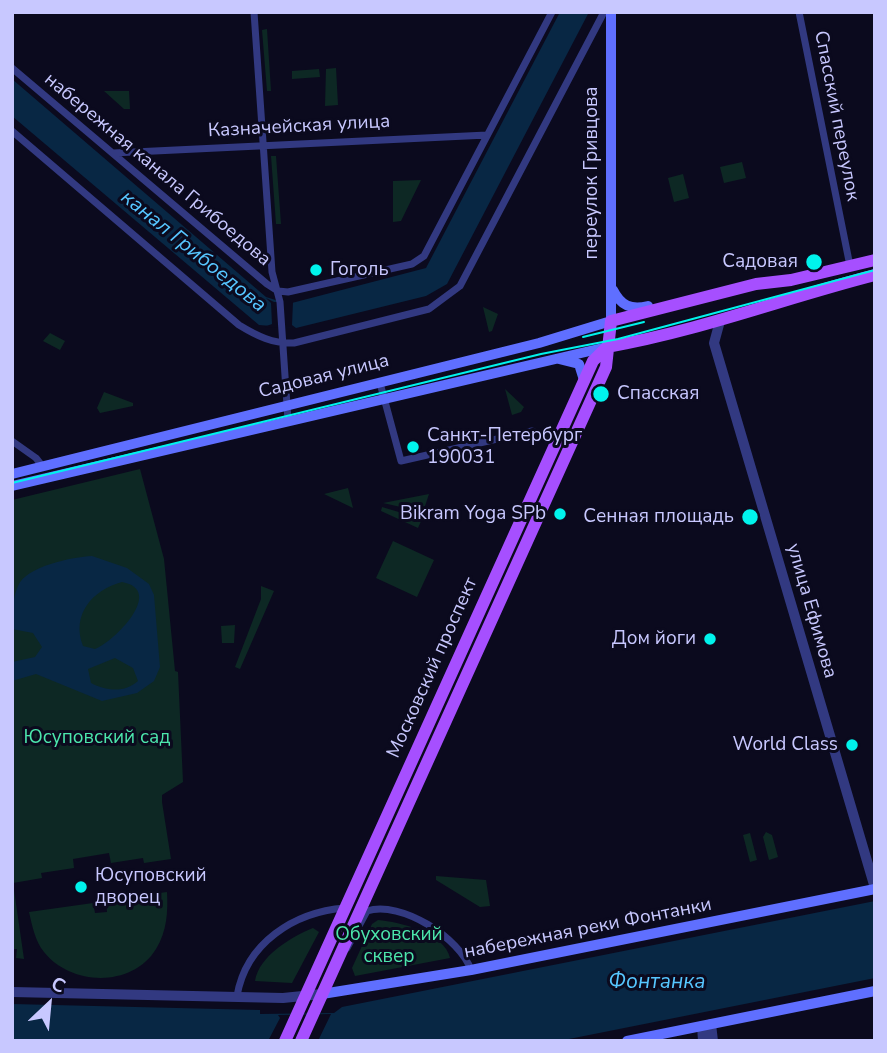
<!DOCTYPE html>
<meta charset="utf-8">
<style>
body{margin:0}
#map{position:relative;width:887px;height:1053px;overflow:hidden;background:#0b0a1e;font-family:"Nunito Sans",sans-serif}
canvas{display:block}
.frame{position:absolute;inset:0;border:14px solid #c8c8ff;pointer-events:none}
.north{position:absolute;left:14px;top:969px;width:70px;height:70px;-webkit-text-stroke:5px #0b0a1e;paint-order:stroke;rotate:26deg;font-size:19px;font-weight:700;line-height:28px;text-align:center;color:#c8c8ff}
.north::after{content:'';display:block;margin:auto;width:24px;height:32px;background:#c8c8ff;clip-path:polygon(50% 0,100% 100%,50% 72%,0 100%)}
</style>
<div id="map">
<canvas width="887" height="1053"></canvas>
<div class="frame"></div>
<div class="north">С</div>
</div>
<script>
const c = document.querySelector('canvas').getContext('2d');
c.lineJoin = 'round';
function paint(path, color) {
  c.fillStyle = color;
  c.fill(path, 'evenodd');
}
function stroke(path, color, width, dash) {
  c.strokeStyle = color;
  c.lineWidth = width;
  c.lineCap = dash ? 'butt' : 'round';
  c.setLineDash(dash || []);
  c.stroke(path);
}
function write(font, color, halo, rows, align = 'center') {
  c.font = font + ' "Nunito Sans",sans-serif';
  c.lineWidth = 6;
  c.setLineDash([]);
  c.textBaseline = 'middle';
  c.strokeStyle = halo;
  c.fillStyle = color;
  for (const [text, x, y, turn = 0] of rows) {
    c.save();
    c.translate(x, y);
    c.rotate((+turn || 0) * Math.PI / 180);
    c.textAlign = isNaN(turn) ? turn : align;
    if (halo) c.strokeText(text, 0, 0);
    c.fillText(text, 0, 0);
    c.restore();
  }
}
paint(new Path2D(`
 M267 29 271 91H267L262 30Z
 M336 68 338 105 325 106 326 69Z
 M319 69 320 77 292 79V71Z
 M104 91H129L130 109H124Z
 M271 156H276L281 224H276Z
 M742 162 746 178 724 183 720 167Z
 M683 174 689 198 674 202 668 178Z
 M421 180 401 221 393 222V181Z
 M483 307 498 314 492 331 489 332Z
 M50 333 65 341 60 350 43 341Z
 M505 389 524 407 521 412 512 415Z
 M104 392 133 403V406L100 413 97 408Z
 M140 469 164 559 175 671 178 672 183 782 162 795V802L171 859 144 863 143 858 111 863 109 853 73 859 74 868 41 873 42 878 13 883 24 959 16 958 17 949H12V500Z
 M348 488 353 508 324 494Z
 M429 494 423 512 383 503Z
 M382 507 422 519 418 528 381 511Z
 M393 541 434 560 417 597 376 578Z
 M261 586 274 591 240 669 235 667 261 599Z
 M235 625 234 643H222L221 626Z
 M766 832 772 835 778 857 769 860 763 837Z
 M750 833 757 860 750 862 743 835Z
 M436 876 486 880 490 906 480 907 436 880Z
 M167 892C168 912 167 931 156 949 132 988 71 986 44 952 35 941 32 925 29 912L93 903 95 913 107 912 106 900Z
 M378 920C400 922 445 933 450 958L355 976 352 968 372 924Z
 M313 928 319 932 292 983 255 981C259 956 291 937 313 928Z`), '#0d2824');
paint(new Path2D(`
 M560 12H589L447 284 426 296 296 328 259 325 12 116V79L266 297 288 304 426 268Z
 M92 556 127 568 149 584 154 595 160 667 154 681 137 693 102 701 36 674 12 681V662L35 657 42 647 33 633 12 629C12 614 12 600 18 586 26 566 73 557 92 556ZM122 582C166 590 114 642 95 649L83 646C71 615 92 590 122 582ZM115 658 133 668 138 681C125 693 106 691 91 683L88 669Z
 M875 901V978L559 1041H12V1004L260 1010V1014L334 1013 342 1007Z`), '#082744');
paint(new Path2D(`
 M266 298 274 302H293L292 325 296 328 264 327 272 324 271 303Z
 M331 1014 318 1041H268L280 1018 278 1015Z`), '#0b0a1e');
stroke(new Path2D(`
 M254 12 272 272 280 302 288 420
 M799 12 850 266
 M12 68 267 284 278 291 288 292 412 264 424 256 552 12
 M12 131 239 325C257 336 273 344 294 343L429 309 460 286 604 12
 M113 153 487 135
 M380 383 401 461 532 431 557 440
 M12 441 36 458 43 467
 M347 948 367 911C401 900 460 938 471 970
 M237 996C246 943 294 912 345 908`), '#323981', 7);
stroke(new Path2D(`
 M720 321 714 343 875 888
 M12 992 283 998 322 994
 M711 1024 713 1041
 M702 1026 703 1041`), '#323981', 10);
stroke(new Path2D(`
 M613 290C621 306 631 310 648 306
 M559 359 579 364 584 380
 M12 474 539 343 611 321V12
 M12 486 607 347
 M322 994 471 970 875 889
 M627 1041 875 991`), '#5f6fff', 10);
stroke(new Path2D(`
 M607 347C699 331 785 298 875 275
 M285 1041 593 361 607 347
 M301 1041 606 367 611 321 756 284 791 280 875 260`), '#a64fff', 12);
stroke(new Path2D(`
 M583 337 644 322
 M12 483 541 354 618 339 875 270`), '#00f3ec', 2);
for (const [x, y, r, color] of [
 [814,262,9,"#00f3ec"],
 [316,270,7,"#00f3ec"],
 [601,394,9,"#00f3ec"],
 [413,447,7,"#00f3ec"],
 [560,514,7,"#00f3ec"],
 [750,517,9,"#00f3ec"],
 [710,639,7,"#00f3ec"],
 [852,745,7,"#00f3ec"],
 [81,887,7,"#00f3ec"]
]) {
  const dot = new Path2D();
  dot.arc(x, y, r, 0, 2 * Math.PI);
  c.fillStyle = color;
  c.fill(dot);
  stroke(dot, '#0b0a1e', 2.5);
}
write('19px', '#c8c8ff', '#0b0a1e', [
 ["Спасский переулок",836,116,79],
 ["Казначейская улица",299,127,-3],
 ["набережная канала Грибоедова",157,170,40],
 ["переулок Гривцова",592,173,-90],
 ["Садовая улица",324,377,-14],
 ["улица Ефимова",811,611,74],
 ["Московский проспект",433,668,-66],
 ["набережная реки Фонтанки",588,929,-11]
]);
write('19px', '#c8c8ff', '#0b0a1e', [
 ["Садовая",798,262],
 ["Гоголь",330,270,"left"],
 ["Спасская",617,394,"left"],
 ["Санкт-Петербург",427,436,"left"],
 ["190031",427,458,"left"],
 ["Bikram Yoga SPb",546,514],
 ["Сенная площадь",734,517],
 ["Дом йоги",696,639],
 ["World Class",838,745],
 ["Юсуповский",95,876,"left"],
 ["дворец",95,898,"left"]
], 'right');
write('19px', '#4ce6ac', '#0b0a1e', [
 ["Юсуповский сад",97,738],
 ["Обуховский",389,935],
 ["сквер",389,957]
]);
write('italic 21px', '#56c6ff', '#0b0a1e', [
 ["канал Грибоедова",193,252,39],
 ["Фонтанка",657,983]
]);
</script>
